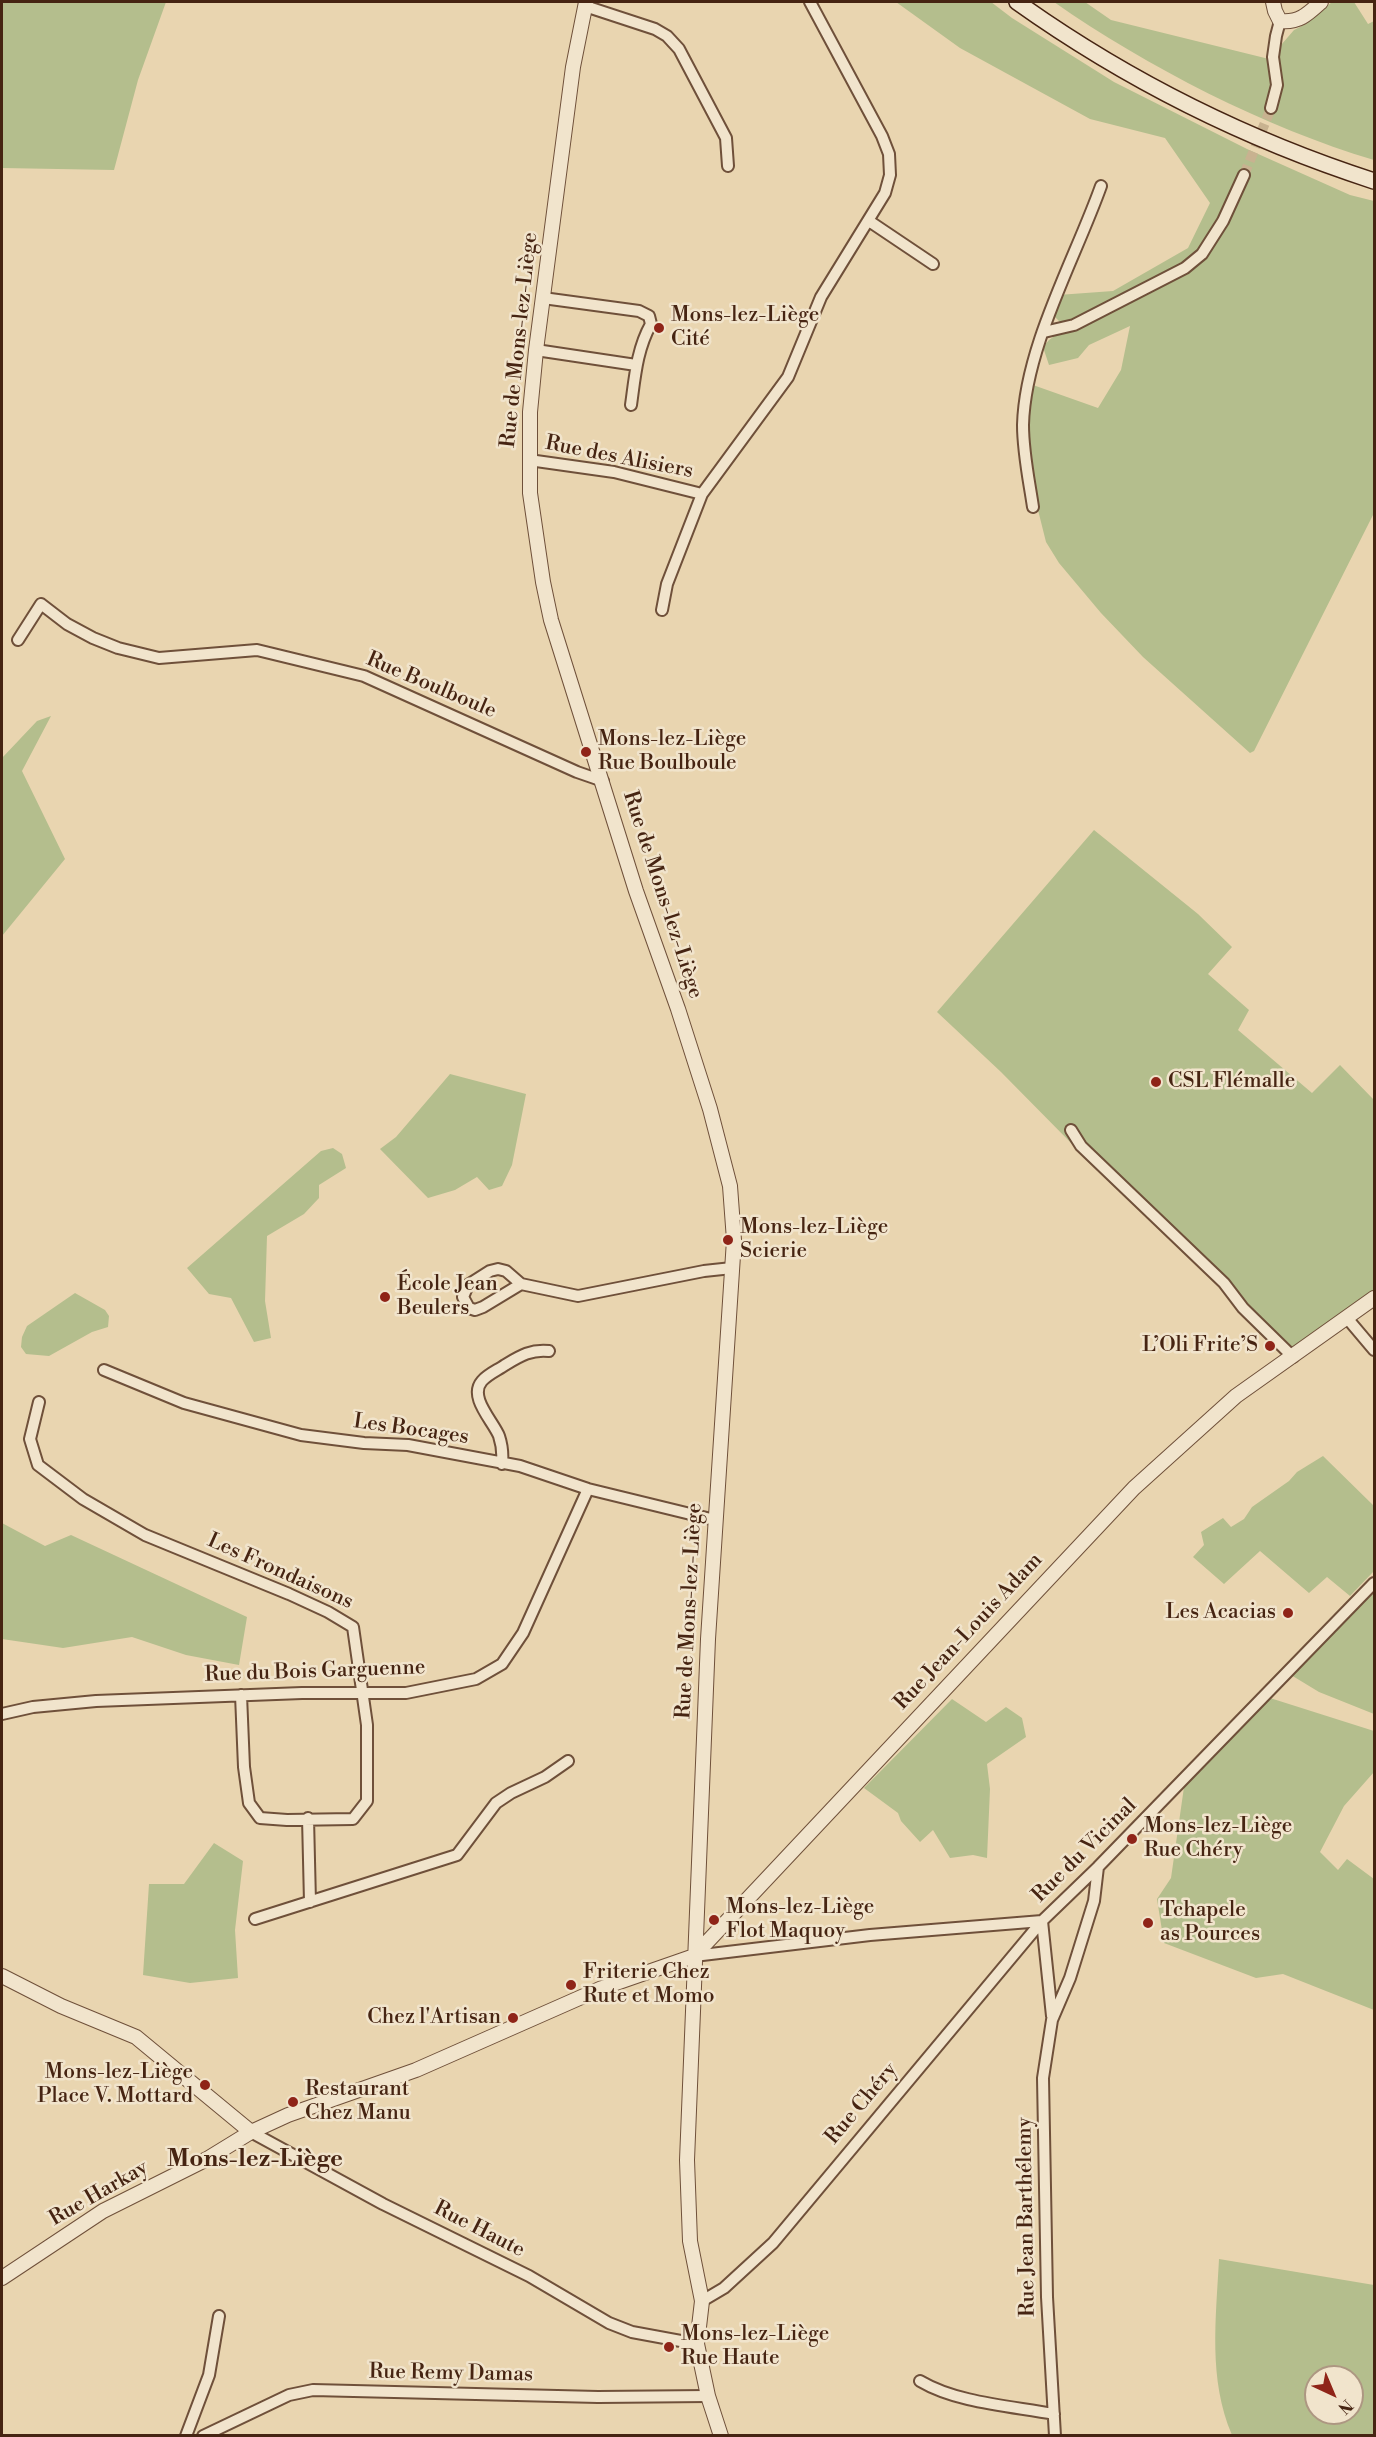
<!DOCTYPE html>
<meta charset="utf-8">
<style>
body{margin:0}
#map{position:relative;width:1376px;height:2437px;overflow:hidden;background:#e9d5b0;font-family:"Libre Bodoni",serif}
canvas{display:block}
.frame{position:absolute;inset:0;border:3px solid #462412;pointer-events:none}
.north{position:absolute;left:1304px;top:2365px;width:60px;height:60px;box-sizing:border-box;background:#f1e4cc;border:2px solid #ad9782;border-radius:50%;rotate:136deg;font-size:16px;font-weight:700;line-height:24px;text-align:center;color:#462412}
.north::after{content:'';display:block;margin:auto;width:21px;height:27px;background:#8f2418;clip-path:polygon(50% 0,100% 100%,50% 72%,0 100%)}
</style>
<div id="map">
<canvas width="1376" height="2437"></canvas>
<div class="frame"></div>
<div class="north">N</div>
</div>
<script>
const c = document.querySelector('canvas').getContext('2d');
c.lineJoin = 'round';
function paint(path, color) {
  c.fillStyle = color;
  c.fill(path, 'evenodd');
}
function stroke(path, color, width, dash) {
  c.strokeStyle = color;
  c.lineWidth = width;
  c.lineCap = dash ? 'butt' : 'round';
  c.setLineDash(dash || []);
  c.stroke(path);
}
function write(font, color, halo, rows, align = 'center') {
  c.font = font + ' "Libre Bodoni",serif';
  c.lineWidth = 5;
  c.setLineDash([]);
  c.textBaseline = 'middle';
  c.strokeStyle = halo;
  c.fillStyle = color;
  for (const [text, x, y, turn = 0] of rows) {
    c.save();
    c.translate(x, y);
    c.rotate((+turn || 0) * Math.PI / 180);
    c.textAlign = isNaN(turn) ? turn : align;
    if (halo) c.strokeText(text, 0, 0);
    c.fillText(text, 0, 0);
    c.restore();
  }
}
paint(new Path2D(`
 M2 2H166L138 80 114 170 2 168Z
 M896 2H991L1012 18 1114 82 1247 149 1350 195 1374 201V513L1254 751 1250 753 1143 657 1101 613 1059 563 1046 542 1034 494 1027 420 1033 385 1098 408 1121 370 1130 326 1089 345 1078 358 1049 365 1043 347 1049 340 1063 330 1061 323 1052 314 1058 295 1113 291 1188 248 1210 203 1165 138 1090 119 960 48Z
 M1054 2H1085L1111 20 1269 59 1294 30 1306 24 1332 2H1354L1368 24 1374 21V160C1266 128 1147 67 1054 2Z
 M51 716 22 771 65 859 2 936V758L37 721Z
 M1094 830 1198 914 1232 947 1208 974 1249 1010 1238 1030 1312 1093 1340 1065 1374 1100V1293L1285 1355 1223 1288 1075 1147 1001 1072 937 1012Z
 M450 1074 526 1094 512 1165 502 1186 489 1190 477 1177 455 1190 428 1198 380 1149 396 1137Z
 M333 1148 342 1154 346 1168 319 1185V1198L304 1214 267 1236 265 1301 271 1338 254 1342 231 1298 209 1294 187 1268 321 1151Z
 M75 1293 105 1310 109 1316 108 1327 92 1332 49 1356 26 1354 21 1347 22 1337 27 1326Z
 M1323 1456 1374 1506V1571L1350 1596 1327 1577 1309 1593 1260 1551 1224 1584 1193 1557 1204 1545 1201 1532 1223 1518 1231 1527 1244 1519 1252 1507 1289 1481 1297 1472Z
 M2 1523 45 1546 71 1535 247 1617 239 1665 186 1655 132 1637 63 1648 2 1639Z
 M1374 1589V1714L1319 1692 1291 1675Z
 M1270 1698 1374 1731V1772L1344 1806 1320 1852 1338 1870 1347 1859 1374 1879V2010L1283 1974 1256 1978 1164 1943 1157 1899 1171 1878 1184 1787Z
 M952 1699 986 1722 1006 1707 1022 1718 1026 1737 987 1764 990 1789 987 1858 973 1855 950 1858 933 1830 920 1842 901 1821 898 1813 864 1788Z
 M214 1843 243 1861 235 1930 238 1978 190 1983 143 1975 149 1884H184Z
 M1219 2259 1374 2285V2435H1232C1208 2379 1216 2319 1219 2259ZM1316 2377H1352V2413H1316Z`), '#b4be8d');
stroke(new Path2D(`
 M1244 175 1271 108`), '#c8b290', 10, [10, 5]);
const minor = new Path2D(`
 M585 6 655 29 667 36 679 49 726 138 728 166
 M1271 108 1277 85 1273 57 1276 36 1280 21
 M869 221 933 264
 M543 298 639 311 649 316 651 324C637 349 635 376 631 405
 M1044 332 1074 325 1185 268 1202 254 1223 221 1244 175
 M536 350 636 365
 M529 460 614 472 702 494
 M1033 507C1029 480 1023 453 1023 425 1025 347 1075 259 1101 186
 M662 610 667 584 702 494 788 377 821 297 885 193 890 175 889 154 882 136 810 2
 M18 640 41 604 67 624 93 638 118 648 159 658 257 650 364 676 577 772 603 781
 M1071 1130 1081 1146 1224 1283 1243 1308 1293 1357
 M521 1284 483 1307 475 1310 469 1308 463 1297 468 1285 490 1271 498 1269 506 1271 521 1284 578 1296 704 1271 732 1268
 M1347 1318 1374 1350
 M104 1370 184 1403 301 1435 364 1443 408 1445 520 1466 588 1489 715 1520
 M39 1402 30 1439 38 1465 83 1499 145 1535 289 1594 328 1612 353 1627 367 1725V1801L353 1819 287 1820 260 1818 249 1803 244 1767 241 1695
 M502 1464C503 1454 502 1445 499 1436 493 1421 468 1397 482 1381 488 1374 498 1370 505 1365 520 1356 531 1349 549 1351
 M2 1714 33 1707 96 1701 302 1693H406L476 1679 502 1664 523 1633 588 1489
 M308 1818 310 1902
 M255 1919 457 1855 496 1803 511 1793 545 1777 568 1761
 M1042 1921 1052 2016
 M694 1956 870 1935 1042 1921
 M251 2132 383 2204 529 2276 609 2323 632 2332 697 2344
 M702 2301 724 2288 773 2243 1042 1921 1098 1867 1374 1583
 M920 2381C957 2403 1011 2406 1054 2414
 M186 2436 209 2375 219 2316
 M203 2436 289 2395 313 2390 598 2397 708 2396
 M1055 2436 1047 2297 1043 2078 1052 2020 1070 1978 1094 1901 1098 1867`);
const tertiary = new Path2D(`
 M586 2 573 67 536 350 530 412V493L543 582 551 620 636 891 678 1009 710 1109 730 1186 734 1240 708 1639 687 2160 690 2241 702 2301 697 2344 708 2396 721 2436
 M1273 2 1275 11 1280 21C1299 23 1308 14 1321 2
 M694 1956 1134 1488 1236 1396 1374 1298
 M2 1976 61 2006 136 2037 251 2132
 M2 2278 103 2211 207 2159 251 2132 288 2115 416 2070 602 1988 694 1956`);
const secondary = new Path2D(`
 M1017 2C1128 81 1244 139 1374 181`);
stroke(minor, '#6f503a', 14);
stroke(tertiary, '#6f503a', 16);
stroke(secondary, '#462412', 18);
stroke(minor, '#f1e4cc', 10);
stroke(tertiary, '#f1e4cc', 14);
stroke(secondary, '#f1e4cc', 15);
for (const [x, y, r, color] of [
 [659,328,6,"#8f2418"],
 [586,752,6,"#8f2418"],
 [1156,1082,6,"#8f2418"],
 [728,1240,6,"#8f2418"],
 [385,1297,6,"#8f2418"],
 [1270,1346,6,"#8f2418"],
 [1288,1613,6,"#8f2418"],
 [1132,1839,6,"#8f2418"],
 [714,1920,6,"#8f2418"],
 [1148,1923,6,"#8f2418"],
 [571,1985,6,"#8f2418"],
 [513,2018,6,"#8f2418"],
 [205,2085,6,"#8f2418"],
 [293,2102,6,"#8f2418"],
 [669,2347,6,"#8f2418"]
]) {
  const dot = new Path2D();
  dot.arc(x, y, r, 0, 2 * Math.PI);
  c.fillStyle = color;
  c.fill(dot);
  stroke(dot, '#f1e4cc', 2);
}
write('21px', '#462412', '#f1e4cc', [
 ["Mons-lez-Liège",671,316],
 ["Cité",671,340],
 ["Mons-lez-Liège",598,740],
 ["Rue Boulboule",598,764],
 ["CSL Flémalle",1168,1082],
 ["Mons-lez-Liège",740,1228],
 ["Scierie",740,1252],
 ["École Jean",397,1285],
 ["Beulers",397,1309],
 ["L’Oli Frite’S",1258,1346,"right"],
 ["Les Acacias",1276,1613,"right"],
 ["Mons-lez-Liège",1144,1827],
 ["Rue Chéry",1144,1851],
 ["Mons-lez-Liège",726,1908],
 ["Flot Maquoy",726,1932],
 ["Tchapele",1160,1911],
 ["as Pources",1160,1935],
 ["Friterie Chez",583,1973],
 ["Rute et Momo",583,1997],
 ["Chez l'Artisan",501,2018,"right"],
 ["Mons-lez-Liège",193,2073,"right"],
 ["Place V. Mottard",193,2097,"right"],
 ["Restaurant",305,2090],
 ["Chez Manu",305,2114],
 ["Mons-lez-Liège",681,2335],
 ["Rue Haute",681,2359]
], 'left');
write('21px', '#462412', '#f1e4cc', [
 ["Rue de Mons-lez-Liège",520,340,-84],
 ["Rue des Alisiers",619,458,11],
 ["Rue Boulboule",431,686,23],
 ["Rue de Mons-lez-Liège",662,895,72],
 ["Les Bocages",411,1430,8],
 ["Les Frondaisons",280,1572,24],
 ["Rue de Mons-lez-Liège",690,1611,-87],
 ["Rue Jean-Louis Adam",969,1632,-47],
 ["Rue du Bois Garguenne",315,1672,-2],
 ["Rue du Vicinal",1085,1851,-45],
 ["Rue Chéry",862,2104,-50],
 ["Rue Harkay",99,2194,-30],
 ["Rue Jean Barthélemy",1027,2217,-91],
 ["Rue Haute",479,2230,27],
 ["Rue Remy Damas",451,2374,1]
]);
write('bold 24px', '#462412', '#f1e4cc', [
 ["Mons-lez-Liège",255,2160]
]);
</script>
